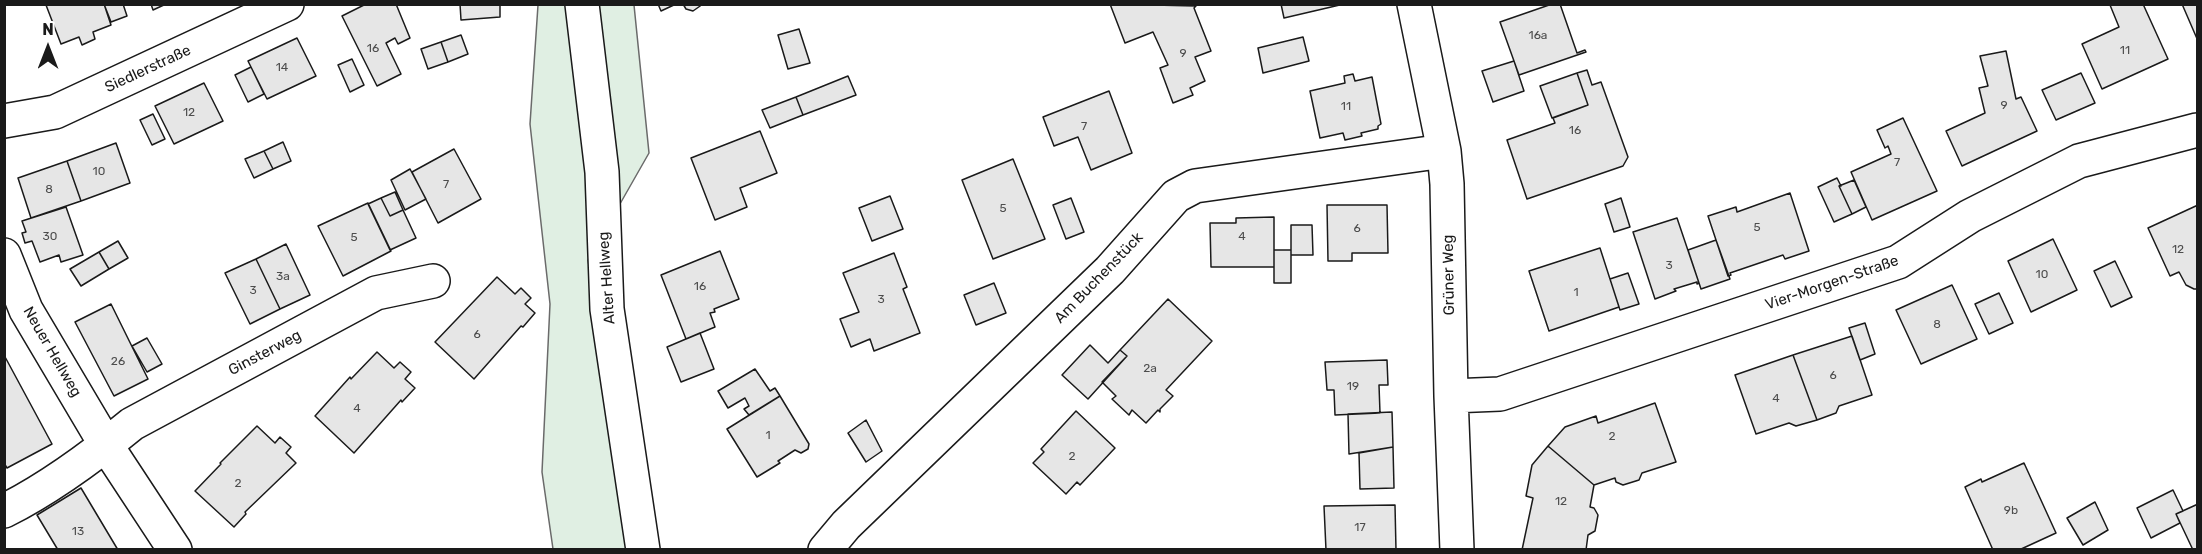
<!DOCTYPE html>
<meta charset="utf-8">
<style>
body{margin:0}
#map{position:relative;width:2202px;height:554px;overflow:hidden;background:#fff;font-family:Rubik,sans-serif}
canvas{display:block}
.frame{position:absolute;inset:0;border:6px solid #1a1a1a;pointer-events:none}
.north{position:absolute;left:18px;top:18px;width:60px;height:60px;-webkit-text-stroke:4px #fff;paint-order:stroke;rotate:0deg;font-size:16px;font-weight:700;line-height:24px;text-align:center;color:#1a1a1a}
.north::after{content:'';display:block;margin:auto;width:21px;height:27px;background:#1a1a1a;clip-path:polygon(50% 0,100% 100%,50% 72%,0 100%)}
</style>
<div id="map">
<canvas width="2202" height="554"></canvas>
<div class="frame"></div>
<div class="north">N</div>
</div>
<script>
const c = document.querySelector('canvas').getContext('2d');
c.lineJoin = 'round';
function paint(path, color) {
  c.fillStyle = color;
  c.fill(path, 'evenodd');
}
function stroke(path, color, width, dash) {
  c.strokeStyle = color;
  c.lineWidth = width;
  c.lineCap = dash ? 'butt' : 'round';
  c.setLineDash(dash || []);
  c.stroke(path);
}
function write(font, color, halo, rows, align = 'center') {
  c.font = font + ' Rubik,sans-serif';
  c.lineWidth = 4.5;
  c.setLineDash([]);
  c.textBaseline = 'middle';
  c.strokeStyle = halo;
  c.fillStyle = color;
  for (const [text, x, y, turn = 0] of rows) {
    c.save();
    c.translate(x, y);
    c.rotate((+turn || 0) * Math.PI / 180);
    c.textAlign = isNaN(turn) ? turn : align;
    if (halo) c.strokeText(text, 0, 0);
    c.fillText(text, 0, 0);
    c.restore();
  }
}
const green = new Path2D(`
 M538 5H634L649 153 588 260 635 549H553L542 472 550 304 530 124Z`);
paint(green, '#e0efe3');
stroke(green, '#6a6a6a', 1.5);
const building = new Path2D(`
 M104 4 111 25 93 32 95 39 82 45 79 37 61 44 46 5Z
 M104 4H123L127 16 111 22Z
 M151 4H166L153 10Z
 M366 4H396L410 38 398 44 395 38 386 43 401 74 377 86 342 16Z
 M460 4H500V17L461 20Z
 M658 4H676L661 11Z
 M683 4H703L693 11 686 9Z
 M1110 4 1196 6 1194 8 1211 51 1195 57 1205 81 1190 88 1193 95 1173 103 1160 68 1168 65 1153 32 1125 43Z
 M1281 4H1344L1284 18Z
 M1552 4H1560L1577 53 1585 50 1586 52 1519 75 1500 22Z
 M2143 4 2168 59 2102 89 2082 44 2119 27 2110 5Z
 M2182 4H2198V41Z
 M799 29 810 63 788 69 778 35Z
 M461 35 468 54 448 62 441 42Z
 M1303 37 1309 61 1263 73 1258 48Z
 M297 38 316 76 267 99 248 61Z
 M441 42 448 62 428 69 421 49Z
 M2006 51 2016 99 2021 97 2037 131 1962 166 1946 131 1985 113 1979 88 1988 86 1980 56Z
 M352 59 364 85 350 92 338 65Z
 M1514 61 1524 91 1493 102 1482 71Z
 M251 67 264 94 248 102 235 75Z
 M1587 70 1592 85 1601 82 1628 157 1623 166 1527 199 1507 140 1555 123 1553 118 1588 105 1577 73Z
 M1577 73 1588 105 1552 118 1540 86Z
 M2081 73 2095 103 2056 120 2042 90Z
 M1353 74 1355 81 1372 77 1381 124 1378 126V129L1361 133 1362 136 1345 140 1343 133 1320 138 1310 91 1345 83 1344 76Z
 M848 76 856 95 803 115 796 97Z
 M204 83 223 121 174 144 155 106Z
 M1109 91 1132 153 1091 170 1078 137 1054 146 1043 117Z
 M796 97 803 115 770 128 762 110Z
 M153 114 165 139 152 145 140 120Z
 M1903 118 1937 191 1872 220 1851 172 1891 154 1888 146 1885 148 1877 130Z
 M760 131 777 173 740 188 747 207 715 220 691 158Z
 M283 142 291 161 273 169 264 151Z
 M116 143 130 183 81 201 67 161Z
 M454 149 481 199 438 223 412 172Z
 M264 151 273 169 254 178 245 159Z
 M1013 159 1045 239 993 259 962 180Z
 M67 161 81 201 31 218 18 178Z
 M410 169 426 199 405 210 391 180Z
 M1837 178 1841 186H1839L1852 214 1834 222 1818 187Z
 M1854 180 1866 207 1852 214 1839 186Z
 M395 192 403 210 390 216 381 198Z
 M1790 193 1809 251 1785 259 1783 255 1730 273 1731 275 1728 276 1708 216 1736 207 1737 212Z
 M890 196 903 229 872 241 859 208Z
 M381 198 390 216 403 210 416 238 390 250 368 204Z
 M1071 198 1084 232 1066 239 1053 205Z
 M1621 198 1630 227 1614 232 1605 204Z
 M368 203 391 251 343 276 318 226Z
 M1327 205H1387L1388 253H1352V261H1328Z
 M2198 205V289H2194L2186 285 2179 272 2170 276 2148 228Z
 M66 207 83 255 61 262 59 255 40 262 32 241 25 243 22 233 26 232 22 221Z
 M1274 217V267H1211L1210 223H1236V218Z
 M1677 218 1699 283 1697 284V282L1674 289 1676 291 1655 299 1633 232Z
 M1291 225H1312L1313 255H1291Z
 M2053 239 2077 290 2031 312 2008 261Z
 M1716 240 1730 279 1701 289 1688 250Z
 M118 241 128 258 109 269 99 252Z
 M286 244 310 295 280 309 256 259Z
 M1600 248 1619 307 1549 331 1529 271Z
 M1274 250H1291V283H1274Z
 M720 251 739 299 714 309 715 312 710 313 715 327 686 339 661 275Z
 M99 252 109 269 81 286 70 269Z
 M894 253 907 287 903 289 920 333 874 351 870 339 851 347 840 319 859 312 843 273Z
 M256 259 280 309 250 324 225 273Z
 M2115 261 2132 297 2111 307 2094 271Z
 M1628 273 1639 304 1620 310 1610 279Z
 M497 277 515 294 521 288 531 298 525 304 535 313 523 327 521 326 474 379 435 342Z
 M994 283 1006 313 976 325 964 295Z
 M1952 285 1977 339 1921 364 1896 310Z
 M1999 293 2013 323 1989 334 1975 304Z
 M1168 299 1212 341 1166 390 1173 396 1160 409V412L1158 410 1146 423 1132 410 1129 415 1112 399 1116 396 1102 382 1127 356 1120 350Z
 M111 304 148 379 114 396 75 322Z
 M1865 323 1875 354 1860 360 1849 328Z
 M700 333 714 369 681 382 667 347Z
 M1852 336 1872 395 1839 406 1836 413 1817 420 1793 355Z
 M147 338 162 364 147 372 132 346Z
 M1090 345 1108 363 1120 350 1127 356 1088 399 1062 375Z
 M377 352 394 368 400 362 411 372 405 379 415 388 402 402 401 400 354 453 315 416 350 377 351 379Z
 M4 355 52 444 7 468 4 463Z
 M1793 355 1817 420 1796 426 1789 423 1756 434 1735 375Z
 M1387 360 1388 385H1379L1380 413 1335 415 1334 390H1327L1325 362Z
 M755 369 770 391 775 388 780 396 749 415 744 409 749 406 745 398 728 408 718 391Z
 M780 396 809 444 808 449 801 453 795 450 778 461 780 463 757 477 727 429Z
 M1655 403 1676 462 1642 473 1639 480 1623 485 1616 482 1615 478 1594 485 1548 446 1565 427 1596 416 1598 423Z
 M1076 411 1115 448 1080 485 1077 482 1066 494 1033 463 1044 452 1041 449Z
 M1392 412 1393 447 1349 454 1348 414Z
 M866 420 882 451 866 462 848 433Z
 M257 426 275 443 280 437 291 447 286 453 296 463 245 512 246 514 234 527 195 491 221 464 220 463Z
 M1548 446 1594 485 1590 507 1594 508 1598 515 1595 531 1588 535 1586 550H1522L1533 498 1526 496 1532 465Z
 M1393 447 1394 488 1360 489 1359 453Z
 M2024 463 2056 533 2019 550H1993L1965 487 1981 479 1982 482Z
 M81 488 118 550H58L37 515Z
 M2173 490 2183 511 2176 514 2180 523 2151 538 2137 508Z
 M2095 502 2108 530 2083 545 2067 518Z
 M2198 504V550H2193L2176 514Z
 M1395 505 1396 550H1326L1324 506Z`);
paint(building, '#e6e6e6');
stroke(building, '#1a1a1a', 1.5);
const minor = new Path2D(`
 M582 4 602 172 607 309 643 550
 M1414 4 1444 151 1447 184 1451 396 1457 550
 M4 121 55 112 287 4
 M4 255 26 310 106 445 175 550
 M1451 396 1500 394 1898 262 1970 216 2079 161 2197 130
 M4 511C50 488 93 456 132 424L376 293 433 281
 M825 550 846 525 1110 270 1176 196 1195 186 1444 151`);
stroke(minor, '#1a1a1a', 36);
stroke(minor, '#fff', 33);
write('12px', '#4d4d4d', null, [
 ["16a",1538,36],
 ["16",373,49],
 ["11",2125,51],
 ["9",1183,54],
 ["14",282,68],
 ["9",2004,106],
 ["11",1346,107],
 ["12",189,113],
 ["7",1084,127],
 ["16",1575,131],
 ["7",1897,163],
 ["10",99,172],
 ["7",446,185],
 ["8",49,190],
 ["5",1003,209],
 ["5",1757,228],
 ["6",1357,229],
 ["30",50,237],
 ["4",1242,237],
 ["5",354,238],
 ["12",2178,250],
 ["3",1669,266],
 ["10",2042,275],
 ["3a",283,277],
 ["16",700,287],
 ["3",253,291],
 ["1",1576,293],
 ["3",881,300],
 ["8",1937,325],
 ["6",477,335],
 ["26",118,362],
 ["2a",1150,369],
 ["6",1833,376],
 ["19",1353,387],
 ["4",1776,399],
 ["4",357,409],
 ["1",768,436],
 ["2",1612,437],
 ["2",1072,457],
 ["2",238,484],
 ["12",1561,502],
 ["9b",2011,511],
 ["17",1360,528],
 ["13",78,532]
]);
write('15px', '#1a1a1a', '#fff', [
 ["Siedlerstraße",148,69,-25],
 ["Grüner Weg",1449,275,-91],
 ["Alter Hellweg",607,278,-94],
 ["Am Buchenstück",1099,278,-46],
 ["Vier-Morgen-Straße",1832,283,-19],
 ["Neuer Hellweg",52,352,60],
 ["Ginsterweg",265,353,-28]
]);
</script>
